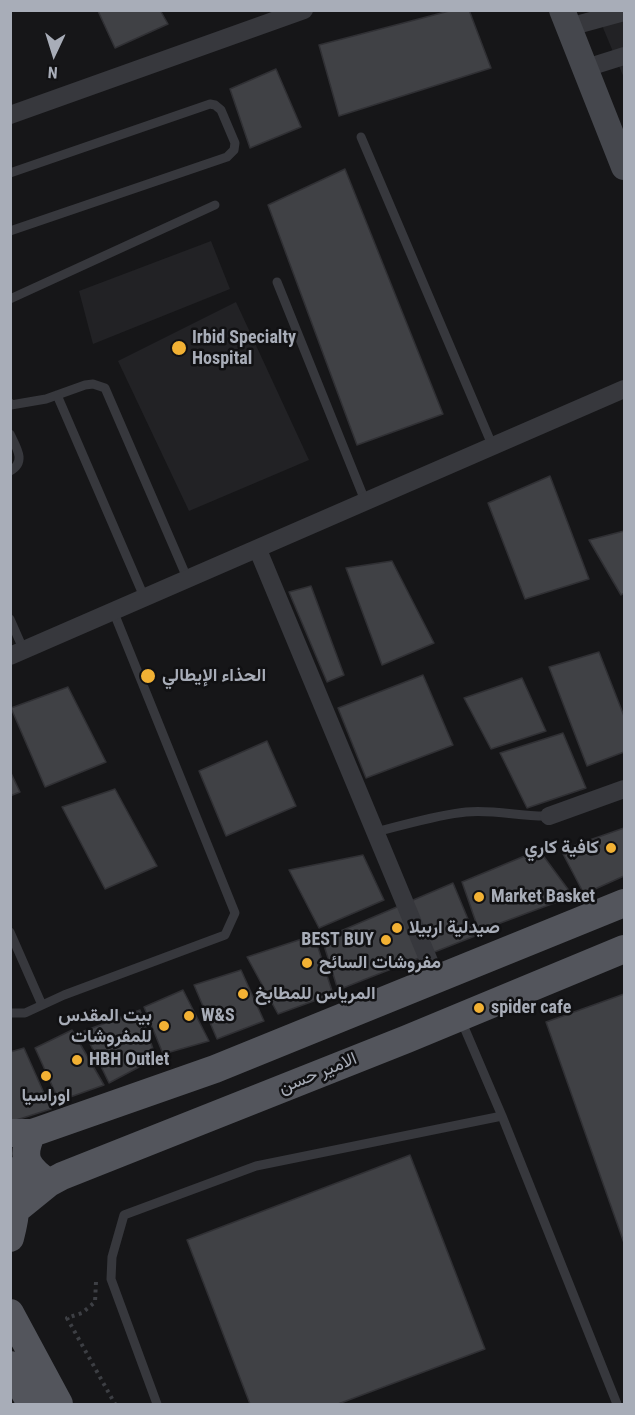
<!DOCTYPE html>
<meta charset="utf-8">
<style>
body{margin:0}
#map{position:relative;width:635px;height:1415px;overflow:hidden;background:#161618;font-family:"Roboto Condensed",sans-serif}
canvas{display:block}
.frame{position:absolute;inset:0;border:12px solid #a8adb8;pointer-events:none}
.north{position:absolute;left:24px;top:24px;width:60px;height:60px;-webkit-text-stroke:4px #111113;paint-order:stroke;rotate:184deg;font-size:16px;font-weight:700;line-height:24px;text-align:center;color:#a8adb8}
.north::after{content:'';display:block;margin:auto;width:21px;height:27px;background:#a8adb8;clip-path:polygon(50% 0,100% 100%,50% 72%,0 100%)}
</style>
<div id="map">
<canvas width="635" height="1415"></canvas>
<div class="frame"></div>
<div class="north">N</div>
</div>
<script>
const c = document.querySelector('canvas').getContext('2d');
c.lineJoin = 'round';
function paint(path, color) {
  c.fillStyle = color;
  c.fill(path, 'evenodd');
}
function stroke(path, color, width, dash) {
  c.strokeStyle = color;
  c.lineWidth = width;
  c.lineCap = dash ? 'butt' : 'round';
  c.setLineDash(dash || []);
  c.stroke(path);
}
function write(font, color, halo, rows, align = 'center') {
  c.font = font + ' "Roboto Condensed",Vazirmatn,sans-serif';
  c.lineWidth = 5;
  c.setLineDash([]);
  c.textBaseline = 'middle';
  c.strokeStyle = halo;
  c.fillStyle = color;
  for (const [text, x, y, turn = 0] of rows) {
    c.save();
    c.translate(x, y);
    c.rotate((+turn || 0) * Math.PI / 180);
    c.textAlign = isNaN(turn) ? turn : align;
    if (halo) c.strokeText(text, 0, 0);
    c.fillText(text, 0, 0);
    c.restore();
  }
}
paint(new Path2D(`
 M596 11H624V78Z
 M211 241 230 289 93 344 79 291Z
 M236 302 309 460 189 511 118 361Z`), '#222225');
const building = new Path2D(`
 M160 10 168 24 115 48 98 11Z
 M453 10H469L491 68 339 116 319 45Z
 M276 69 301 127 250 148 230 89Z
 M345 169 443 414 357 445 268 205Z
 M550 476 589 579 525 599 488 503Z
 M624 531V593L621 595 589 540Z
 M392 561 434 643 382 665 346 568Z
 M311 586 344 675 327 682 289 592Z
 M599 652 624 716V752L587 766 549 667Z
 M423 675 453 745 366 778 338 708Z
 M522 678 546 731 491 749 464 698Z
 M68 687 106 762 45 787 11 708Z
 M563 733 586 788 527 808 500 753Z
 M267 741 296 806 226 836 199 771Z
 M10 771 20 792 10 796Z
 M115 789 157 866 105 889 62 807Z
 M624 828V876L584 894 561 850Z
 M539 850 573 896 479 931 462 882Z
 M363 855 384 900 319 928 289 870Z
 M453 883 475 936 338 990 322 939Z
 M314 935 333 994 278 1014 247 957Z
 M241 970 264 1021 217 1039 194 985Z
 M183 990 209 1041 163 1054 144 1007Z
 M624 994V1243L546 1022Z
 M140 1010 156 1058 109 1083 84 1031Z
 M72 1030 104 1085 59 1101 35 1048Z
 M24 1048 51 1109 10 1122V1052Z
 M410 1155 485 1349 338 1404H250L187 1240Z`);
paint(building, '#404145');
stroke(building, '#303034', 1.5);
stroke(new Path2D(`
 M96 1282 95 1302 82 1313 67 1318 115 1404`), '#3d3f44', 4, [3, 4.5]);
stroke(new Path2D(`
 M361 137 493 447
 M10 173 210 104 215 105 221 110 235 143 234 150 227 157 10 231
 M277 282 366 503
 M10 299 215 205
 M57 395 145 599
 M10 403 11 405 46 399 85 385 93 384 105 388 188 580
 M10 434C16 447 27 462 10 471
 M10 619 24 651
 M375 832C405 825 436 815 466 812 494 809 521 817 549 816
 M10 932 42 1005
 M10 1013H25L64 995 225 935 235 913 114 613
 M461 1020 502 1116 617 1404
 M157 1404 111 1279 112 1257 124 1215 256 1166 502 1116`), '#37383d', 9);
stroke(new Path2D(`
 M569 27 624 12
 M586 68 624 56
 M10 115 304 10
 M258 550 436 978
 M10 656 624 389
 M549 816 624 789`), '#37383d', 18);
stroke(new Path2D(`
 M562 10 624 167`), '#45474d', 26);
stroke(new Path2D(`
 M10 1133H32L41 1130 215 1069 624 903
 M32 1133C20 1158 27 1168 49 1183
 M10 1171C19 1194 16 1215 10 1238
 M17 1209 49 1183 62 1176 407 1039 624 949
 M10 1313 59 1404
 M10 1365 31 1404`), '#53555c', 28);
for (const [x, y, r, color] of [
 [179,348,8,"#f2b134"],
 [148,676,8,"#f2b134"],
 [611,848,6,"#f2b134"],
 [479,897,6,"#f2b134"],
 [397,928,6,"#f2b134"],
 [386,940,6,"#f2b134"],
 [307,963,6,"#f2b134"],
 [243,994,6,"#f2b134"],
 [479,1008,6,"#f2b134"],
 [189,1016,6,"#f2b134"],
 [164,1026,6,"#f2b134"],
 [77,1060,6,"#f2b134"],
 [46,1076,6,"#f2b134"]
]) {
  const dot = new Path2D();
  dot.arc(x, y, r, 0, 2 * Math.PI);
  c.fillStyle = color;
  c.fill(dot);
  stroke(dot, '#111113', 2);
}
write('bold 18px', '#a8adb8', '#111113', [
 ["Irbid Specialty",192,338],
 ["Hospital",192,359],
 ["الحذاء الإيطالي",162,676],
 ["كافية كاري",599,848,"right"],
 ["Market Basket",491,897],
 ["صيدلية اربيلا",409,928],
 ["BEST BUY",374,940,"right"],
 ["مفروشات السائح",319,963],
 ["المرياس للمطابخ",255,994],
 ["spider cafe",491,1008],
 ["بيت المقدس",152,1016,"right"],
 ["للمفروشات",152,1037,"right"],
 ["W&S",201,1016],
 ["HBH Outlet",89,1060],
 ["اوراسيا",46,1096,"center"]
], 'left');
write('18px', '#a8adb8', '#111113', [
 ["الامير حسن",318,1074,-22]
]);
</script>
